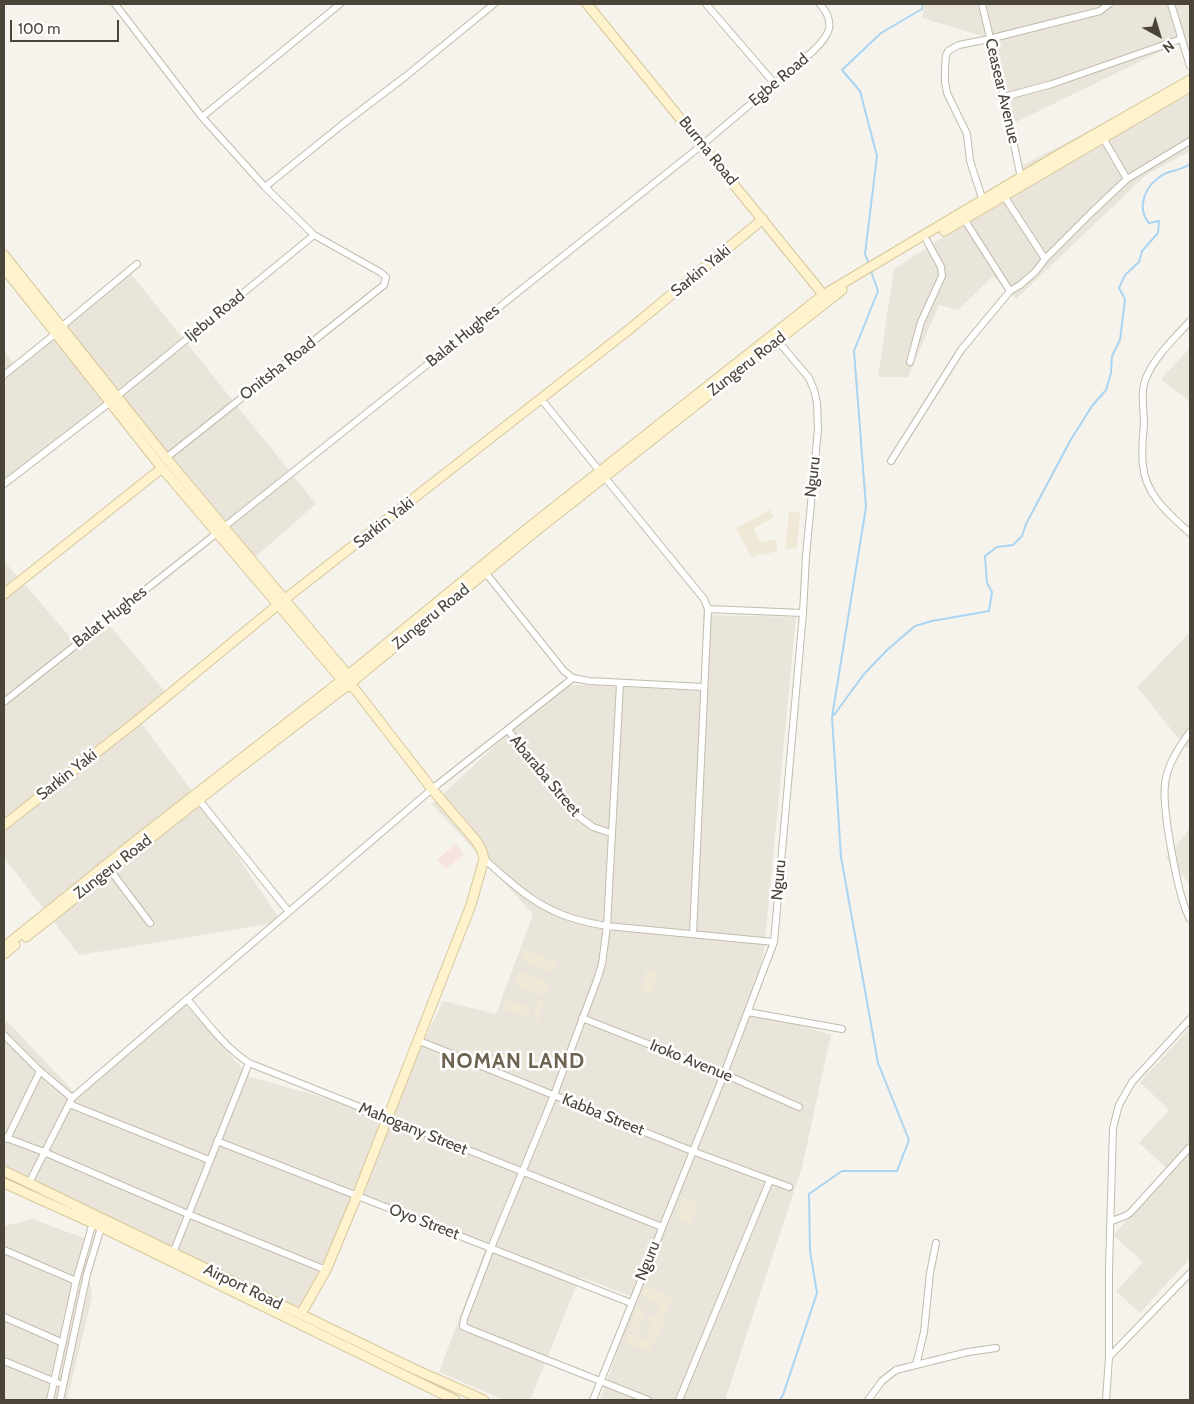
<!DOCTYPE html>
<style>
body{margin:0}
#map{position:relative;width:1194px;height:1404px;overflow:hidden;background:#f6f3ec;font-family:Cabin,sans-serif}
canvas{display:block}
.frame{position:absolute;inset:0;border:5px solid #4b4439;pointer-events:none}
.north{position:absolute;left:1134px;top:10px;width:50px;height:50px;-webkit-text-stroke:4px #fff;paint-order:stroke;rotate:141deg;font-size:14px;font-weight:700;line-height:20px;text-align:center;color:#4b4439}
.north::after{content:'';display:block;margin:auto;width:18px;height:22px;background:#4b4439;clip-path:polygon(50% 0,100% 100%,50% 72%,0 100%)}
.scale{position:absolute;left:10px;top:20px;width:109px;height:22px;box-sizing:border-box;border:2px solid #4b4439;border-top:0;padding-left:6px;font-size:15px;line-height:18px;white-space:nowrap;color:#4b4439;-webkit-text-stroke:4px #fff;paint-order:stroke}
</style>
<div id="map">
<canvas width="1194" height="1404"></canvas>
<div class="frame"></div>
<div class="north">N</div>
<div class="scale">100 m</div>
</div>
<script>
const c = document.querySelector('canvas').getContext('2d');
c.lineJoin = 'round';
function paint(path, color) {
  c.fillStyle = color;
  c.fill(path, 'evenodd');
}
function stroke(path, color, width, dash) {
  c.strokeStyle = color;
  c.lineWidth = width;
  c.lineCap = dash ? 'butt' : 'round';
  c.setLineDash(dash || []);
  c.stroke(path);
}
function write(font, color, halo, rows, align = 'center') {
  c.font = font + ' Cabin,sans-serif';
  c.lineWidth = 5;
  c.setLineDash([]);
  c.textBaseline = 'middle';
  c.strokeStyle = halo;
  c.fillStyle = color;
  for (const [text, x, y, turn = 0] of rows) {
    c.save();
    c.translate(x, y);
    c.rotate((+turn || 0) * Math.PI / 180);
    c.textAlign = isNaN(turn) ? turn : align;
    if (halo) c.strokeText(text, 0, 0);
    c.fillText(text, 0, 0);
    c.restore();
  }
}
paint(new Path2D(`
 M925 4H1190V74L1178 43 1012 124 995 40 922 18Z
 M1190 79V151L1146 175 1016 299 993 276 958 310 939 305 908 377H878L894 269 1024 185 1021 166Z
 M128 270 316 504 249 562 108 404 4 489V352L18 369 43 345 54 328Z
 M1190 348V402L1161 379Z
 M4 561 72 639 107 622 167 694 136 716 201 803 282 922 79 955 4 857Z
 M703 615 796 617 764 951 750 1009 831 1035 802 1167 725 1400H600L636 1298 580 1277 530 1400H504L439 1372 487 1244 359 1200 300 1310 4 1168V1025L7 1021 75 1093 185 1004 250 1077 387 1115 443 1001 496 1014 533 914 432 804 562 684 704 691Z
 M1190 632V745L1187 749 1137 687Z
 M1190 828V884L1166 858Z
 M1190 1028V1258L1140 1313 1116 1291 1143 1262 1113 1235 1171 1172 1139 1143 1169 1110 1140 1082Z
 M32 1219 84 1238 92 1297 67 1400H4V1226Z`), '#eae5da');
paint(new Path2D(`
 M770 510 774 517 753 529 761 542 775 539 778 551 762 555 761 553 752 558 736 528Z
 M789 512H800L797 548 785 549Z
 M526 950 558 962 553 973 521 961Z
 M646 970 657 972 652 995 641 992Z
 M519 972 550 983 545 996 514 985Z
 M539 999 544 1001 538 1017 540 1018 539 1022 532 1020Z
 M506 1000 530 1007 528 1017 503 1009Z
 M683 1198 698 1203 691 1223 676 1218Z
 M645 1287 672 1297 656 1344 653 1343 650 1352 625 1342 628 1333 647 1340 651 1327 650 1326V1323L648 1322 650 1316 653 1317 656 1314 660 1304 641 1297Z
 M638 1306 646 1309 637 1333 629 1330Z`), '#efe8d6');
paint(new Path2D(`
 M456 844 464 854 446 869 437 860Z`), '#f6e3e0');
stroke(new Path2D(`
 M869 264 865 254 877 156 860 91 842 70 881 33 922 9 923 4
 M834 715 864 674 887 650 915 626 932 621 989 611 992 592 987 583 985 556 997 547 1013 545 1022 536 1026 524 1070 441 1092 406 1106 390 1111 373 1112 356 1120 340 1125 299 1119 288 1125 275 1139 262 1142 251 1158 233 1159 221 1149 223C1136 208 1145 186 1161 176 1169 170 1181 171 1190 164
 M780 1400 783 1395 817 1293 810 1251 809 1194 842 1171H897L909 1140 878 1063 841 857 832 717 866 507 854 351 878 291 871 271`), '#a9d4f2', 2);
const street = new Path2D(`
 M115 4 202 117 265 187 314 235 380 272 386 277 384 285 166 458
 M706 4 774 83
 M982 4 1004 97 1021 178
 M1171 4 1190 66
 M1004 97 1052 84 1181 39
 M202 117 340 4
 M1103 138 1127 179
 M265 187 343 124 406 76 494 4
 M1004 196 1045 259
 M983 201 970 161 967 134 947 93 945 82V69L946 55 948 51 959 45 989 39 1100 11 1109 4
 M964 219 1010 291
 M1190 321C1174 339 1155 356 1146 378 1140 392 1144 410 1144 424 1143 438 1141 452 1143 466 1146 496 1170 515 1190 533
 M61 327 137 264
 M910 362 921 322 942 276 941 267 927 241
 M4 375 55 334
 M116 397 314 235
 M541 399 704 599 708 609 693 934
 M891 461 961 350 1010 291 1020 285 1035 272 1045 259 1092 212 1127 179 1190 141
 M4 484 109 403
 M224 527 702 145 812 52C829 36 837 24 820 4
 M485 572 564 671 573 678 589 681 703 687
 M708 609 803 613
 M620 684 607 926 602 964 597 980 554 1095 491 1248 464 1319 463 1326 469 1329 648 1400
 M4 702 217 533
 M508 730 574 813 593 827 611 833
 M1190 732C1179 747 1167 765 1165 784 1162 808 1178 899 1190 919
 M199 800 289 912
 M484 859C506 878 527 899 554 911 570 919 589 923 607 926L774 942
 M110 870 150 923
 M187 999C206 1021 224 1047 249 1063L662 1227
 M748 1012 842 1029
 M582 1018 724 1074 799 1107
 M4 1035 40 1071 72 1098
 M417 1040 692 1151 789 1187
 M69 1104 209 1160
 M4 1137 44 1152 188 1214 326 1270
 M7 1139 40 1071
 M217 1141 631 1303
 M29 1183 72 1098 432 789 573 678
 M1112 1221 1125 1216 1130 1213 1190 1147
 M4 1250 76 1281
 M173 1253 249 1063
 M4 1317 63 1343
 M1109 1357 1190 1273
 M4 1361 58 1383
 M916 1365 924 1332 930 1273 936 1243
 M50 1400 76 1281 94 1219
 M60 1400 87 1274 102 1224
 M593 1400 724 1074 774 942 803 613 806 556 818 429 817 403 814 390 809 378 777 340
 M679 1400 770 1180
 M868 1400 882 1381 896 1370 968 1352 996 1348
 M1106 1400 1109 1357V1269L1113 1128 1119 1105 1132 1082 1190 1019`);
const secondary = new Path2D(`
 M587 4 826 298
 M944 231 1190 87
 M4 255 166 458 352 680
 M4 268 162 468 347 686 354 688 432 789 477 842 482 851 484 859 471 905 357 1196 326 1270 301 1314
 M4 594 162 468
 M4 825 138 720 285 599 626 332 763 219
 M26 937 229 776 347 686 536 531 842 290
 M4 947 133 843 342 680 528 528 823 295 1058 155 1190 80
 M4 954 15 945
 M4 1171 414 1369 484 1400
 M4 1183 101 1227 455 1400`);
stroke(street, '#c2bbae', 8);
stroke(secondary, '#d6c79b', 11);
stroke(street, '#fff', 6);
stroke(secondary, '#fff3cd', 9);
write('16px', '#4b4439', '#fff', [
 ["Egbe Road",779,80,-40],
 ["Ceasear Avenue",1002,91,77],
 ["Burma Road",708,151,51],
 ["Sarkin Yaki",701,271,-39],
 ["Ijebu Road",215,316,-39],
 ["Balat Hughes",463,336,-39],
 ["Zungeru Road",747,364,-38],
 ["Onitsha Road",278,369,-38],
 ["Nguru",813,477,-84],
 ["Sarkin Yaki",384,523,-38],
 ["Balat Hughes",110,617,-38],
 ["Zungeru Road",431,617,-39],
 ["Sarkin Yaki",67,775,-38],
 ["Abaraba Street",545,776,50],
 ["Zungeru Road",113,867,-38],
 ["Nguru",779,880,-85],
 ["Iroko Avenue",691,1061,22],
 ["Kabba Street",603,1115,22],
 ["Mahogany Street",413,1129,22],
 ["Oyo Street",424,1222,21],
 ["Nguru",648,1261,-68],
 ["Airport Road",243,1287,26]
]);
c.letterSpacing = '1px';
write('bold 21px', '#6e6250', '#fff', [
 ["NOMAN LAND",513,1062]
]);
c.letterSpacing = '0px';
</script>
